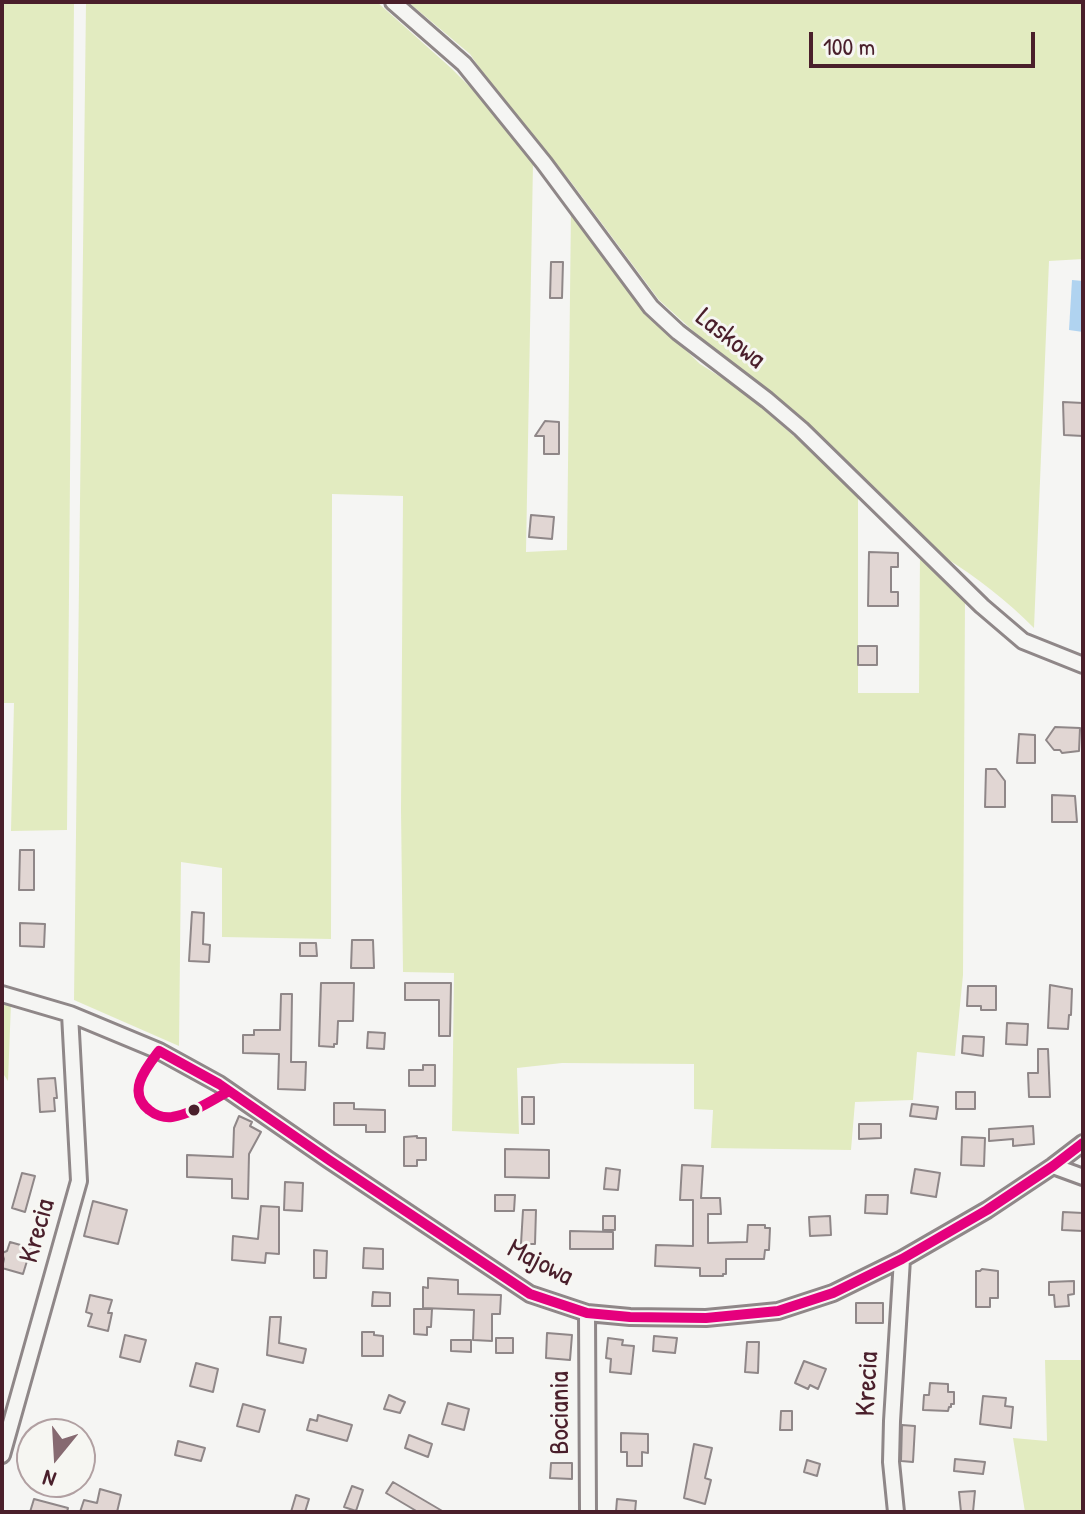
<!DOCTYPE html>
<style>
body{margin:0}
#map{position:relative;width:1085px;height:1514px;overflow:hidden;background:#f5f5f3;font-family:"Patrick Hand",sans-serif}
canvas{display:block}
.frame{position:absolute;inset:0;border:4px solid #4a1f2b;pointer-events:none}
.north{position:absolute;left:16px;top:1418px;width:80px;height:80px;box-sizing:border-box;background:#f6f6f2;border:2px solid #b1a0a2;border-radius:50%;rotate:198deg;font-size:22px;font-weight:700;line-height:32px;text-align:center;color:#4a1f2b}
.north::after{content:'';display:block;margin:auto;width:28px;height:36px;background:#866a71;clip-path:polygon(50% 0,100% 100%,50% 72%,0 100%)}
.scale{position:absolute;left:809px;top:32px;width:226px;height:36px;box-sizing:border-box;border:4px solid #4a1f2b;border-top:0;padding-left:10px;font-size:24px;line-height:28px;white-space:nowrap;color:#4a1f2b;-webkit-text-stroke:6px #f6f6f2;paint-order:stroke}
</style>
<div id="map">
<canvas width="1085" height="1514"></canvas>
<div class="frame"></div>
<div class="north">N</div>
<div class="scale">100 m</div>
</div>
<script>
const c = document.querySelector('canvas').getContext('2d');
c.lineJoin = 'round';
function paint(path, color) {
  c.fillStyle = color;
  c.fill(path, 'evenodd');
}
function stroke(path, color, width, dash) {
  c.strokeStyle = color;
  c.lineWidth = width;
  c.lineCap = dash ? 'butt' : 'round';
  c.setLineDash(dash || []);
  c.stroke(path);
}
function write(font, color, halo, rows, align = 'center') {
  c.font = font + ' "Patrick Hand",sans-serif';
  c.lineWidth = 6;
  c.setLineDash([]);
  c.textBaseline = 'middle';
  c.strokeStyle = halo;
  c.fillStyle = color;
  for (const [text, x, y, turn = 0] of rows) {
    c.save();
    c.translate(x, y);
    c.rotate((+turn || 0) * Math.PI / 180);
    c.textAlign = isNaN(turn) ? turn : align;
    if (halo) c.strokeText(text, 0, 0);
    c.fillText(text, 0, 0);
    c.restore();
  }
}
paint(new Path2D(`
 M2 2H74L67 830 11 831 14 703H2Z
 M86 2H377L451 68 488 105 533 163 526 552 567 550 571 210 654 319 700 364 741 390 858 492V693H919L920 554 965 601 963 975 955 1056 917 1052 913 1100 855 1102 851 1150 711 1148 713 1110 694 1109V1064L562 1063 517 1068 519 1134 452 1131 454 973 403 972 401 810 403 496 332 494 331 939 222 937V868L181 862 179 1046 74 1000Z
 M408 2H1083V259L1049 261 1034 628C1007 601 977 577 944 557L821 437 780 400 721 356 659 300 571 182 490 83 470 54Z
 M2 1001 11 1003 8 1081 2 1072Z
 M1045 1360H1083V1512H1025L1013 1438 1047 1441Z`), '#e2ebc0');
paint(new Path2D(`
 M1072 280 1083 281V332L1069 330Z`), '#b0d3f0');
const building = new Path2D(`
 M551 262H563L562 298H550Z
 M1063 402 1083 403V436L1064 435Z
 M545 421 559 422V454H544V436H535Z
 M531 515 554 517 552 539 529 537Z
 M869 552 898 553V567H891V592H898V606H868Z
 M858 646H877V665H858Z
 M1055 727 1080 728 1079 751 1062 753 1060 750H1054L1046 740Z
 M1019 734 1035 735V763H1017Z
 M986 769H996L1005 781V807H985Z
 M1052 795 1075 796 1077 822H1052Z
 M20 850H34V890H19Z
 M192 912 204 913 203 944 210 945 209 962 189 961Z
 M20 923 45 924 44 947 20 946Z
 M352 940H373L374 968H351Z
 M300 943H316L317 956H300Z
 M321 983H354L353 1021H338L337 1044H334V1047L319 1046Z
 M405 983H451L450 1036H439V1000H405Z
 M1050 985 1072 989 1071 1015H1069L1068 1029 1048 1028Z
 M968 986H996V1010H981V1006H967Z
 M281 994H292L291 1062H306L305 1090 278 1089 279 1054 243 1053V1035H254V1030H280Z
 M1007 1023 1028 1024 1027 1045 1006 1044Z
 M368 1032 385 1033 384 1049 367 1048Z
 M963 1036 984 1037 983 1056 962 1053Z
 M1038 1049H1048L1050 1097H1029L1028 1073H1038Z
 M423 1065H435V1086H409V1070H423Z
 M55 1078 57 1098H54L55 1111 40 1112 38 1079Z
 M956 1092H975V1109H956Z
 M522 1097H534V1124H522Z
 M334 1103H354V1109L385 1110V1132H366V1125H334Z
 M912 1104 938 1107 936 1119 910 1116Z
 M239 1116 252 1122 250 1126 261 1132 249 1154 248 1199 232 1198V1179L187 1177V1155L233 1157 234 1128Z
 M859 1124H881V1138L859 1139Z
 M1033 1126 1034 1144 1013 1146V1139L989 1141V1129Z
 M417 1136V1138H426V1160H417V1166H404V1137Z
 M962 1137 985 1138 984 1166 961 1165Z
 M505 1149 549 1150V1178L505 1177Z
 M682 1165 703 1166 701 1198H720L721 1214H708V1243L747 1242 748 1225H765V1228H770L769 1250H765L764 1259H726V1274H723V1276H700V1268L655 1266 656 1245 693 1246V1200H680Z
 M606 1168 620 1170 618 1190 604 1189Z
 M915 1169 940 1173 936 1197 911 1193Z
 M22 1173 35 1176 25 1212 12 1208Z
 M285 1182 303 1183 302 1211 284 1210Z
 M495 1195H515L514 1211H495Z
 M866 1195H888L887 1214 865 1213Z
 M93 1201 127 1210 118 1244 84 1236Z
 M261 1206 279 1207V1254L266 1253 265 1263 232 1260 233 1236 258 1239Z
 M523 1210H536L535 1244H521Z
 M1063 1212 1083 1213V1231L1062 1230Z
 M603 1216H615V1230H603Z
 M830 1216 831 1235 810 1236 809 1217Z
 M570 1231 613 1232V1249H570Z
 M10 1242 31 1248 23 1274 2 1268 4 1259 2 1253 7 1251Z
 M364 1248 383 1249V1269L363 1268Z
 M314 1250 327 1251 326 1278H314Z
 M982 1269 998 1271V1298H990V1307H976V1271H980Z
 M428 1278 458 1280V1294L501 1295 500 1314H492V1341L473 1340 474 1310 423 1308V1287L428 1288Z
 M1074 1281V1294L1068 1295 1069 1306 1055 1307 1054 1295H1049V1282Z
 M373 1292 390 1293V1306H372Z
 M90 1295 112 1300 108 1313H112L108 1331 88 1326 92 1314 86 1312Z
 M856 1303H883V1323H856Z
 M414 1309H432L431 1327H427V1335L414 1334Z
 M270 1317H281L279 1343 306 1349 303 1363 267 1355Z
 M362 1332H374V1335L383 1336V1356H362Z
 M547 1333 572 1335 570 1360 546 1358Z
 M125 1335 146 1340 140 1362 120 1357Z
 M654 1336 677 1338 675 1353 653 1351Z
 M496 1338H513V1353H496Z
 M608 1338 623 1340 622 1345 634 1346 631 1374 610 1372 611 1359 606 1358Z
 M451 1340H471V1352L451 1351Z
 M747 1342H759L758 1373 745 1372Z
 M804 1361 826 1369 818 1389 810 1385 808 1389 795 1383Z
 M196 1363 218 1369 213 1392 190 1386Z
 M930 1383 948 1384V1392H954V1404H951V1407H949L948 1411 923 1410 924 1395H929Z
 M389 1395 405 1402 400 1413 384 1409Z
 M983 1396 1006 1398 1005 1406 1013 1407 1011 1428 980 1424Z
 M448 1403 469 1409 464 1430 442 1424Z
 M243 1404 265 1410 259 1432 237 1426Z
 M781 1411H792V1430H780Z
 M318 1415 352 1425 347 1441 307 1430 310 1419 317 1421Z
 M902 1425 915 1426 913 1462 901 1461Z
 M621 1433 648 1434V1453L642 1452V1466H627V1452H621Z
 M409 1435 432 1444 428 1457 405 1448Z
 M178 1441 205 1448 201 1461 175 1455Z
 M694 1444 712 1448 705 1478 711 1480 705 1504 684 1498Z
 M955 1459 985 1462 983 1474 954 1471Z
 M807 1460 820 1464 817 1476 804 1472Z
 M551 1463H572V1479L550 1478Z
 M393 1482 444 1512H418L386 1493Z
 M352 1486 363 1490 356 1511 344 1507Z
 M100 1489 121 1495 117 1512H80L84 1500 97 1503Z
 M975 1491 973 1512H961L959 1492Z
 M296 1495 309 1499 305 1512H291Z
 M34 1499 68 1508 67 1512H30Z
 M617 1499 636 1501 635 1512H616Z`);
paint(building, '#e1d6d3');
stroke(building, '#8f8788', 2);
const minor = new Path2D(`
 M393 2 464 64 544 163 651 307 678 332 767 400 801 429 982 606 1023 641 1083 665
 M2 994 70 1014 159 1051 219 1084 329 1160 530 1294 587 1313 630 1317 706 1318 778 1311 833 1293 902 1259 987 1210 1053 1166 1083 1143
 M1053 1166 1083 1177
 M587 1313 588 1512
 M2 1455 79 1181 70 1014
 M896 1512 891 1462 892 1421 902 1259`);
stroke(minor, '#8f8788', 20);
stroke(minor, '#f5f5f3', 14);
stroke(new Path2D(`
 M229 1091C212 1100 192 1114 172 1117 164 1118 155 1115 149 1110 126 1092 146 1068 159 1051L219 1084 329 1160 530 1294 587 1313 630 1317 706 1318 778 1311 833 1293 902 1259 987 1210 1053 1166 1083 1143`), '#e5007d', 10);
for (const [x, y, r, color] of [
 [194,1110,7,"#4a1f2b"]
]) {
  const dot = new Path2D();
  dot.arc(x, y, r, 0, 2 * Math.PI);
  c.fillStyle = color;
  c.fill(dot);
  stroke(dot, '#f6f6f2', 3);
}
write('28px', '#4a1f2b', '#f6f6f2', [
 ["Laskowa",730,339,38],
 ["Krecia",38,1231,-74],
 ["Majowa",540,1263,27],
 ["Krecia",868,1384,-87],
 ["Bociania",561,1413,-90]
]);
</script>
